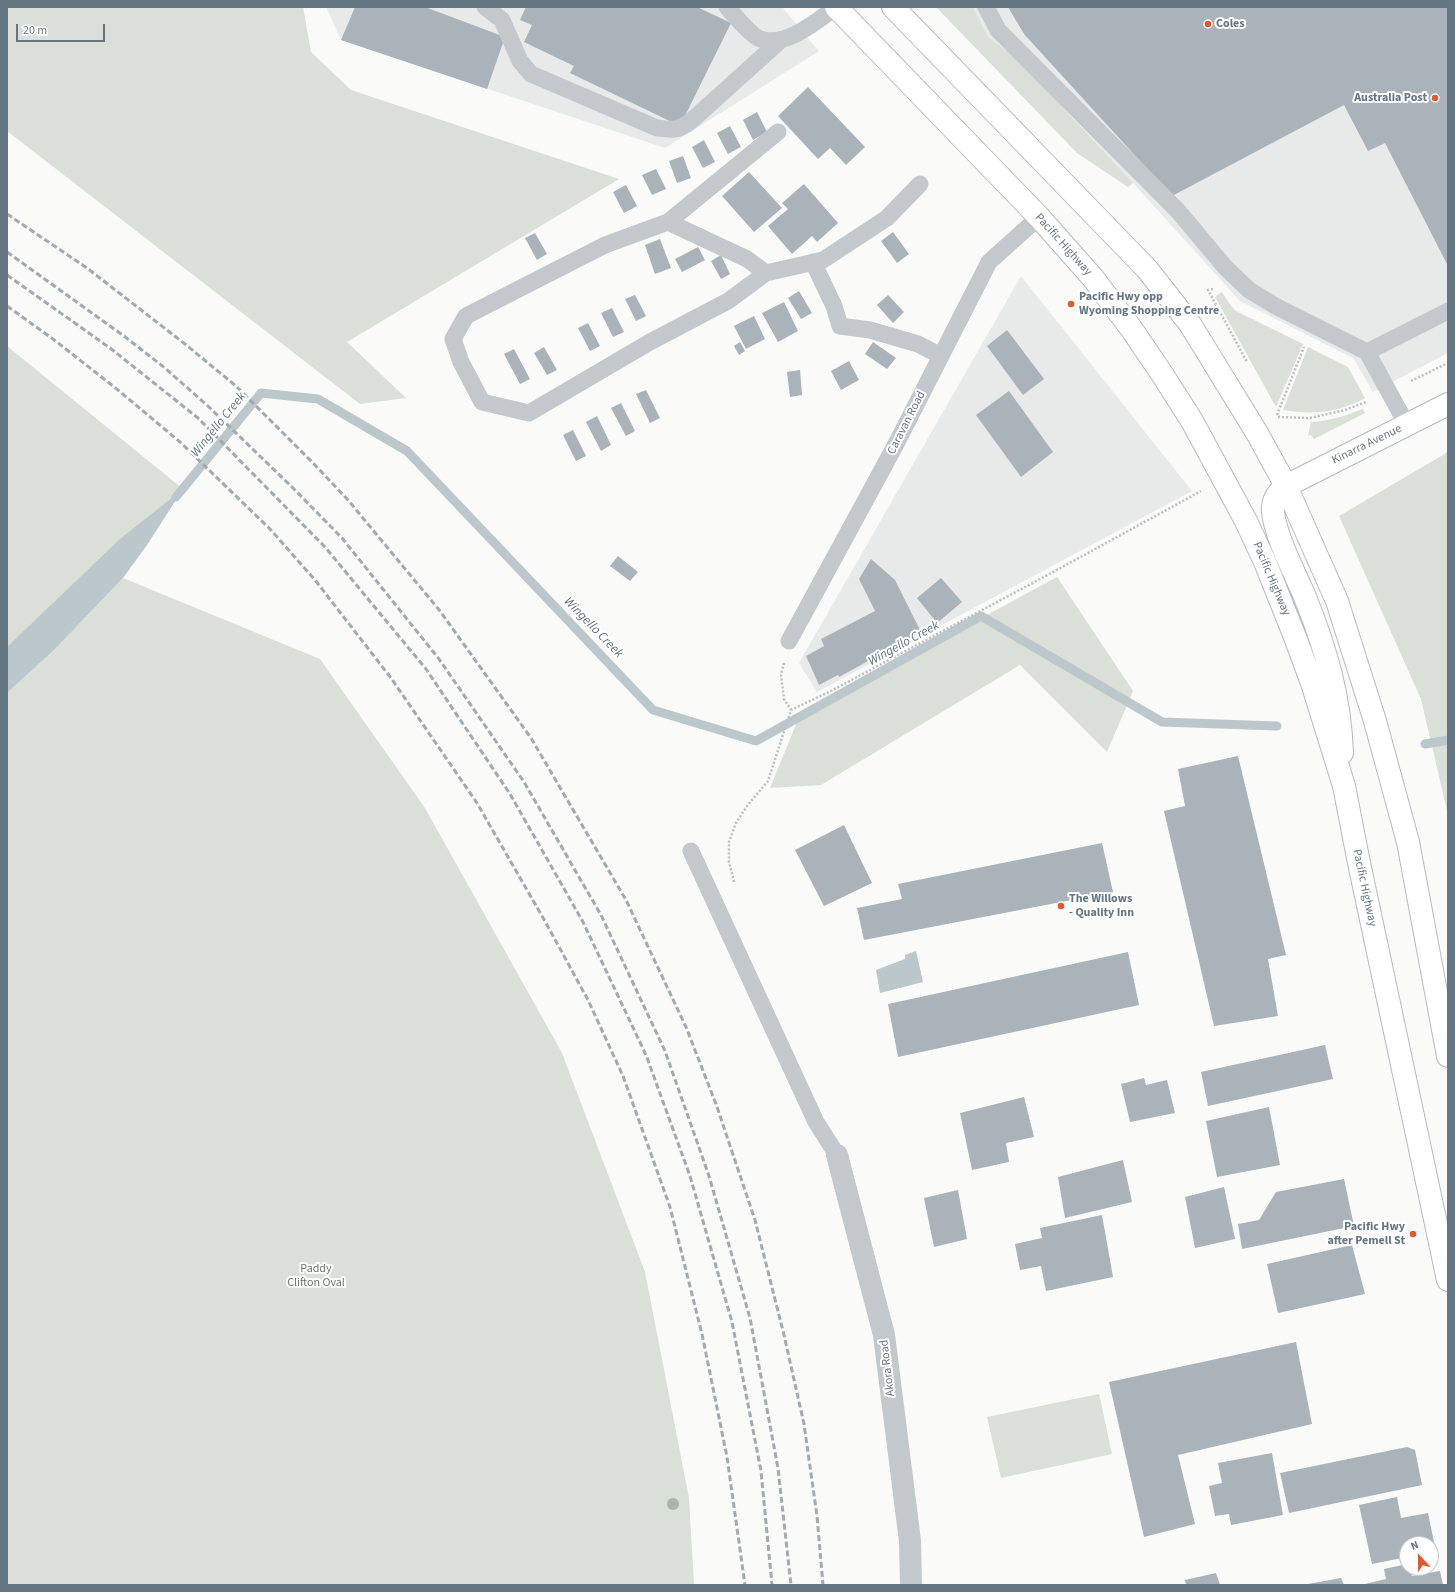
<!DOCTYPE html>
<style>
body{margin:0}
#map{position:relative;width:1455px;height:1592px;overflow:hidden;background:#fafaf8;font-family:"Source Sans 3",sans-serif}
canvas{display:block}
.frame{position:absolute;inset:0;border:8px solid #657683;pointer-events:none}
.north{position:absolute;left:1399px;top:1536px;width:40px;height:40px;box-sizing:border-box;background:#fff;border:1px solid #c1c8cd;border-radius:50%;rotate:338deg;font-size:11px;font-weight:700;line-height:16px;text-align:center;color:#657683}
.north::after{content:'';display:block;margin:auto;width:14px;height:18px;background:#e4572e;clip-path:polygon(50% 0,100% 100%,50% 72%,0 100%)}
.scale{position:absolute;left:16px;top:24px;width:89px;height:18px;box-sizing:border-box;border:2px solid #657683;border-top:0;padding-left:5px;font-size:12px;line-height:14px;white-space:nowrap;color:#657683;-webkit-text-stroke:3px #fff;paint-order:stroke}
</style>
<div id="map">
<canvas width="1455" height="1592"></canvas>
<div class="frame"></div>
<div class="north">N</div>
<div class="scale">20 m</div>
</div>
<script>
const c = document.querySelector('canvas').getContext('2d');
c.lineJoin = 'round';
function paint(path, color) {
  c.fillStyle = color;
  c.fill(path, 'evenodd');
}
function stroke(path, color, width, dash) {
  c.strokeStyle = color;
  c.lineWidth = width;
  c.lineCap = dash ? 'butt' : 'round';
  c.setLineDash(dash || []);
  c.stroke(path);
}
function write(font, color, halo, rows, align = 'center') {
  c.font = font + ' "Source Sans 3",sans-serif';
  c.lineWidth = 4;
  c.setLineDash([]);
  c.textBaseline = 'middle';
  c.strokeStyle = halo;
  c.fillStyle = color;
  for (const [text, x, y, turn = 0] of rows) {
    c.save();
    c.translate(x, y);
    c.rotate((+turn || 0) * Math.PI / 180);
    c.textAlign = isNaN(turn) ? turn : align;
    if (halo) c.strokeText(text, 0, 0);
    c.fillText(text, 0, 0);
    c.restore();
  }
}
paint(new Path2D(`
 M326 7H782L819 51 665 148 341 40Z
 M973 7H1448V353L1373 392 1353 358 1240 301 1133 183 1016 57 988 37Z
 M1021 276 1192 491 817 692 799 663Z`), '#e8e9e9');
paint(new Path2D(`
 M7 7H303L311 52 351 90 619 179 347 342 406 398 360 404 7 131Z
 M936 7H973L988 37 1016 57 1133 183 1128 187 1077 153Z
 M1222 292 1231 306 1236 311 1303 344 1276 407 1215 297Z
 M7 346 183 489 7 647Z
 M1308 347 1348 367 1365 398C1339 413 1312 415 1283 410Z
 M1363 409 1365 413 1314 439 1311 435 1308 436 1311 422C1330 421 1345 416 1363 409Z
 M1448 452V815L1421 699 1339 516Z
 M1057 577 1133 691 1107 752 1020 665 821 785 770 788 799 717Z
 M123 578 320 659 425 808 562 1053 645 1272 689 1498 694 1585H7V693L53 651Z
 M1099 1394 1112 1454 1001 1478 987 1417Z`), '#dadfd7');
paint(new Path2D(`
 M183 489 147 545 123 578 53 651 7 693V647L120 539Z
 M916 951 923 982 880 993 876 970 905 959V955Z`), '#bbc7cb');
stroke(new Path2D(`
 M176 497 261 393 318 399 407 451 653 710 756 741 981 616 1162 722 1277 726
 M1425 744 1448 740`), '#bbc7cb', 9);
paint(new Path2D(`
 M355 7H425L505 37 487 89 341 40Z
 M526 7H697L731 23 680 126 570 73 574 66 524 42 532 25 520 20Z
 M1008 7H1448V266L1385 143 1368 151 1344 105 1172 196 1024 34Z
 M808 87 865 147 846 165 830 148 818 159 778 116Z
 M757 112 767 132 753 140 743 120Z
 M730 126 741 147 728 154 717 133Z
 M704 140 715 162 703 168 692 147Z
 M683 156 691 178 677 183 669 161Z
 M656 169 666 189 652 195 642 175Z
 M749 172 782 208 754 232 722 196Z
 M804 184 838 223 817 242 812 236 792 254 768 226 788 209 782 203Z
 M626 185 637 206 624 213 613 192Z
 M893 232 909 254 897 263 881 241Z
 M535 233 547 254 537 260 525 238Z
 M660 239 671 268 655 274 645 245Z
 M698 247 705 260 682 272 675 259Z
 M721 255 730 274 721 279 711 261Z
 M799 291 812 313 801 319 788 298Z
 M635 295 646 316 636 321 625 299Z
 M888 295 904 312 893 323 877 305Z
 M784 302 798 331 778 342 762 313Z
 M612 308 624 332 613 337 601 313Z
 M754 316 765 339 746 349 734 326Z
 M588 323 600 346 590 351 578 328Z
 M1007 330 1044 379 1023 395 987 346Z
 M740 342 745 351 739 355 734 346Z
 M873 342 896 358 887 369 865 354Z
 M544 347 557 370 547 375 534 353Z
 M514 349 530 379 520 384 504 354Z
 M849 361 859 380 841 390 831 371Z
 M800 370 802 395 790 397 787 372Z
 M646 390 660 418 650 423 636 394Z
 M1009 391 1053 452 1021 477 976 415Z
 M621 403 635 431 626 436 611 408Z
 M597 416 611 445 601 451 586 422Z
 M573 430 586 456 576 461 563 435Z
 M618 556 638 572 630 581 610 566Z
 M871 559 895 580 921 632 839 677 838 675 819 685 806 656 824 646 821 639 875 611 859 579Z
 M941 578 962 602 937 623 917 598Z
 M1238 756 1286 955 1268 959 1278 1016 1214 1026 1164 811 1185 806 1178 769Z
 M844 825 872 883 824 906 795 850Z
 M1102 843 1113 892 864 940 857 908 902 899 898 884Z
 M1128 952 1139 1005 898 1057 888 1004Z
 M1325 1045 1333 1079 1208 1106 1201 1072Z
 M1144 1078 1146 1085 1167 1080 1175 1113 1130 1122 1121 1084Z
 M1024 1097 1034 1137 1006 1143 1009 1162 972 1170 960 1113Z
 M1269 1107 1280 1165 1217 1177 1206 1121Z
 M1123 1160 1132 1202 1065 1218 1058 1177Z
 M1344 1179 1354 1226 1242 1249 1238 1224 1259 1220 1276 1192Z
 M1224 1187 1235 1239 1195 1248 1185 1197Z
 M958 1190 967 1239 934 1247 924 1198Z
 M1102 1215 1113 1277 1046 1291 1041 1266 1020 1270 1015 1244 1042 1238 1040 1228Z
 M1352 1245 1365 1294 1278 1313 1267 1264Z
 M1296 1342 1312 1424 1178 1455 1195 1524 1144 1537 1109 1382Z
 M1407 1447 1415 1450 1422 1485 1289 1513 1280 1473Z
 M1272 1453 1283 1515 1231 1525 1229 1514 1215 1516 1209 1486 1222 1483 1218 1463Z
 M1397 1497 1401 1518 1428 1513 1436 1552 1431 1553V1544H1407V1557L1372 1564 1359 1505Z
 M1407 1564V1568H1410L1412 1576 1440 1571 1443 1585H1361L1386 1579 1384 1569Z
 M1216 1573 1220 1585H1186L1185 1580Z
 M1341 1578 1344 1585H1308V1584Z`), '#aab3b9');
const secondary = new Path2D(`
 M1286 486 1448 404`);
const primary = new Path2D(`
 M836 7 1039 217 1093 278 1133 331 1164 377 1192 421 1246 521 1265 562 1295 637 1312 683 1344 786 1359 863 1448 1280
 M893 7 1147 269 1190 324 1257 433 1286 486 1337 601 1375 721 1408 842 1448 1056
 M1286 486C1277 493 1272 501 1273 512 1276 538 1295 573 1305 597 1326 649 1340 697 1342 753`);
stroke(secondary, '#b3babf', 24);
stroke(primary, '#b5babe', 24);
stroke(new Path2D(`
 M1213 289 1208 290 1247 362
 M1411 381 1448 363
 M1277 415 1304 347
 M1278 417 1310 418 1345 410 1366 402
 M784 663 781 675 784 699 791 710
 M734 882 729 862V842L736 823 747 806 768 781 791 710 829 692 1055 571 1201 491`), '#bbbfc2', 2.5, [2, 2]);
stroke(new Path2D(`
 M485 7 502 20 520 61 531 74 657 128C673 130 678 131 691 121L781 40
 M727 7C734 15 750 34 758 38 783 50 817 21 836 7
 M986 7 998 30 1178 211 1225 267 1249 290 1277 307 1367 352 1407 425
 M668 222 747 259 766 273 728 301 650 342 529 413 482 402 461 362 453 339 466 316 605 245 668 222 778 132
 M813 262 834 306 840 326 870 330 918 344 941 356
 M766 273 823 260 887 218 920 184
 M1367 352 1448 311
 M789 641 895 446 989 262 1039 217
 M691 851 816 1122 837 1155`), '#c3c8cc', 17);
stroke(new Path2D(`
 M837 1155 884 1335 910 1541 911 1585`), '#c3c8cc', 22);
stroke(secondary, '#fff', 22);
stroke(primary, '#fff', 22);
stroke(new Path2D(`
 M7 214 87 268 185 344 236 386 314 464 348 500 440 611 531 738 626 900 686 1027 716 1104 755 1220 784 1335 804 1424 817 1516 823 1585
 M7 252 124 336 165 368 210 408 292 487 342 538 439 659 524 782 601 915 665 1051 709 1176 750 1318 778 1468 791 1585
 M7 275 110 348 198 418 325 547 426 669 510 794 583 922 646 1055 690 1176 732 1322 761 1471 772 1585
 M7 306 53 339 118 390 180 442 270 529 315 580 391 678 477 803 546 923 588 1000 623 1076 670 1207 702 1334 727 1457 745 1585`), '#a2aab0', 3, [6, 3]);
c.fillStyle = '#aab4a7';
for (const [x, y] of [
 [673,1504]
]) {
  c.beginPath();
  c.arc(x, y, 6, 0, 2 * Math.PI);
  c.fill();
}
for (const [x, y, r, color] of [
 [1208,24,4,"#e4572e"],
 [1435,98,4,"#e4572e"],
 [1071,304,4,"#e4572e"],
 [1061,906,4,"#e4572e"],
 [1413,1234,4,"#e4572e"]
]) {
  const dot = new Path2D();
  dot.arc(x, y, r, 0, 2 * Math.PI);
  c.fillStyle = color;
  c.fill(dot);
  stroke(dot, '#fff', 1.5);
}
write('bold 12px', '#657683', '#fff', [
 ["Coles",1216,24],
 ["Australia Post",1427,98,"right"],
 ["Pacific Hwy opp",1079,297],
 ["Wyoming Shopping Centre",1079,311],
 ["The Willows",1069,899],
 ["- Quality Inn",1069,913],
 ["Pacific Hwy",1405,1227,"right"],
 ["after Pemell St",1405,1241,"right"]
], 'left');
write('12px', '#657683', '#fff', [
 ["Pacific Highway",1063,245,48],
 ["Caravan Road",907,423,-63],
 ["Kinarra Avenue",1367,445,-26],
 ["Pacific Highway",1271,579,67],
 ["Pacific Highway",1364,888,78],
 ["Akora Road",888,1368,-97]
]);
write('12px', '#687a64', '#fff', [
 ["Paddy",316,1269],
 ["Clifton Oval",316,1283]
]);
write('italic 13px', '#60757c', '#fff', [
 ["Wingello Creek",219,425,-51],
 ["Wingello Creek",593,628,46],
 ["Wingello Creek",904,644,-29]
]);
</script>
